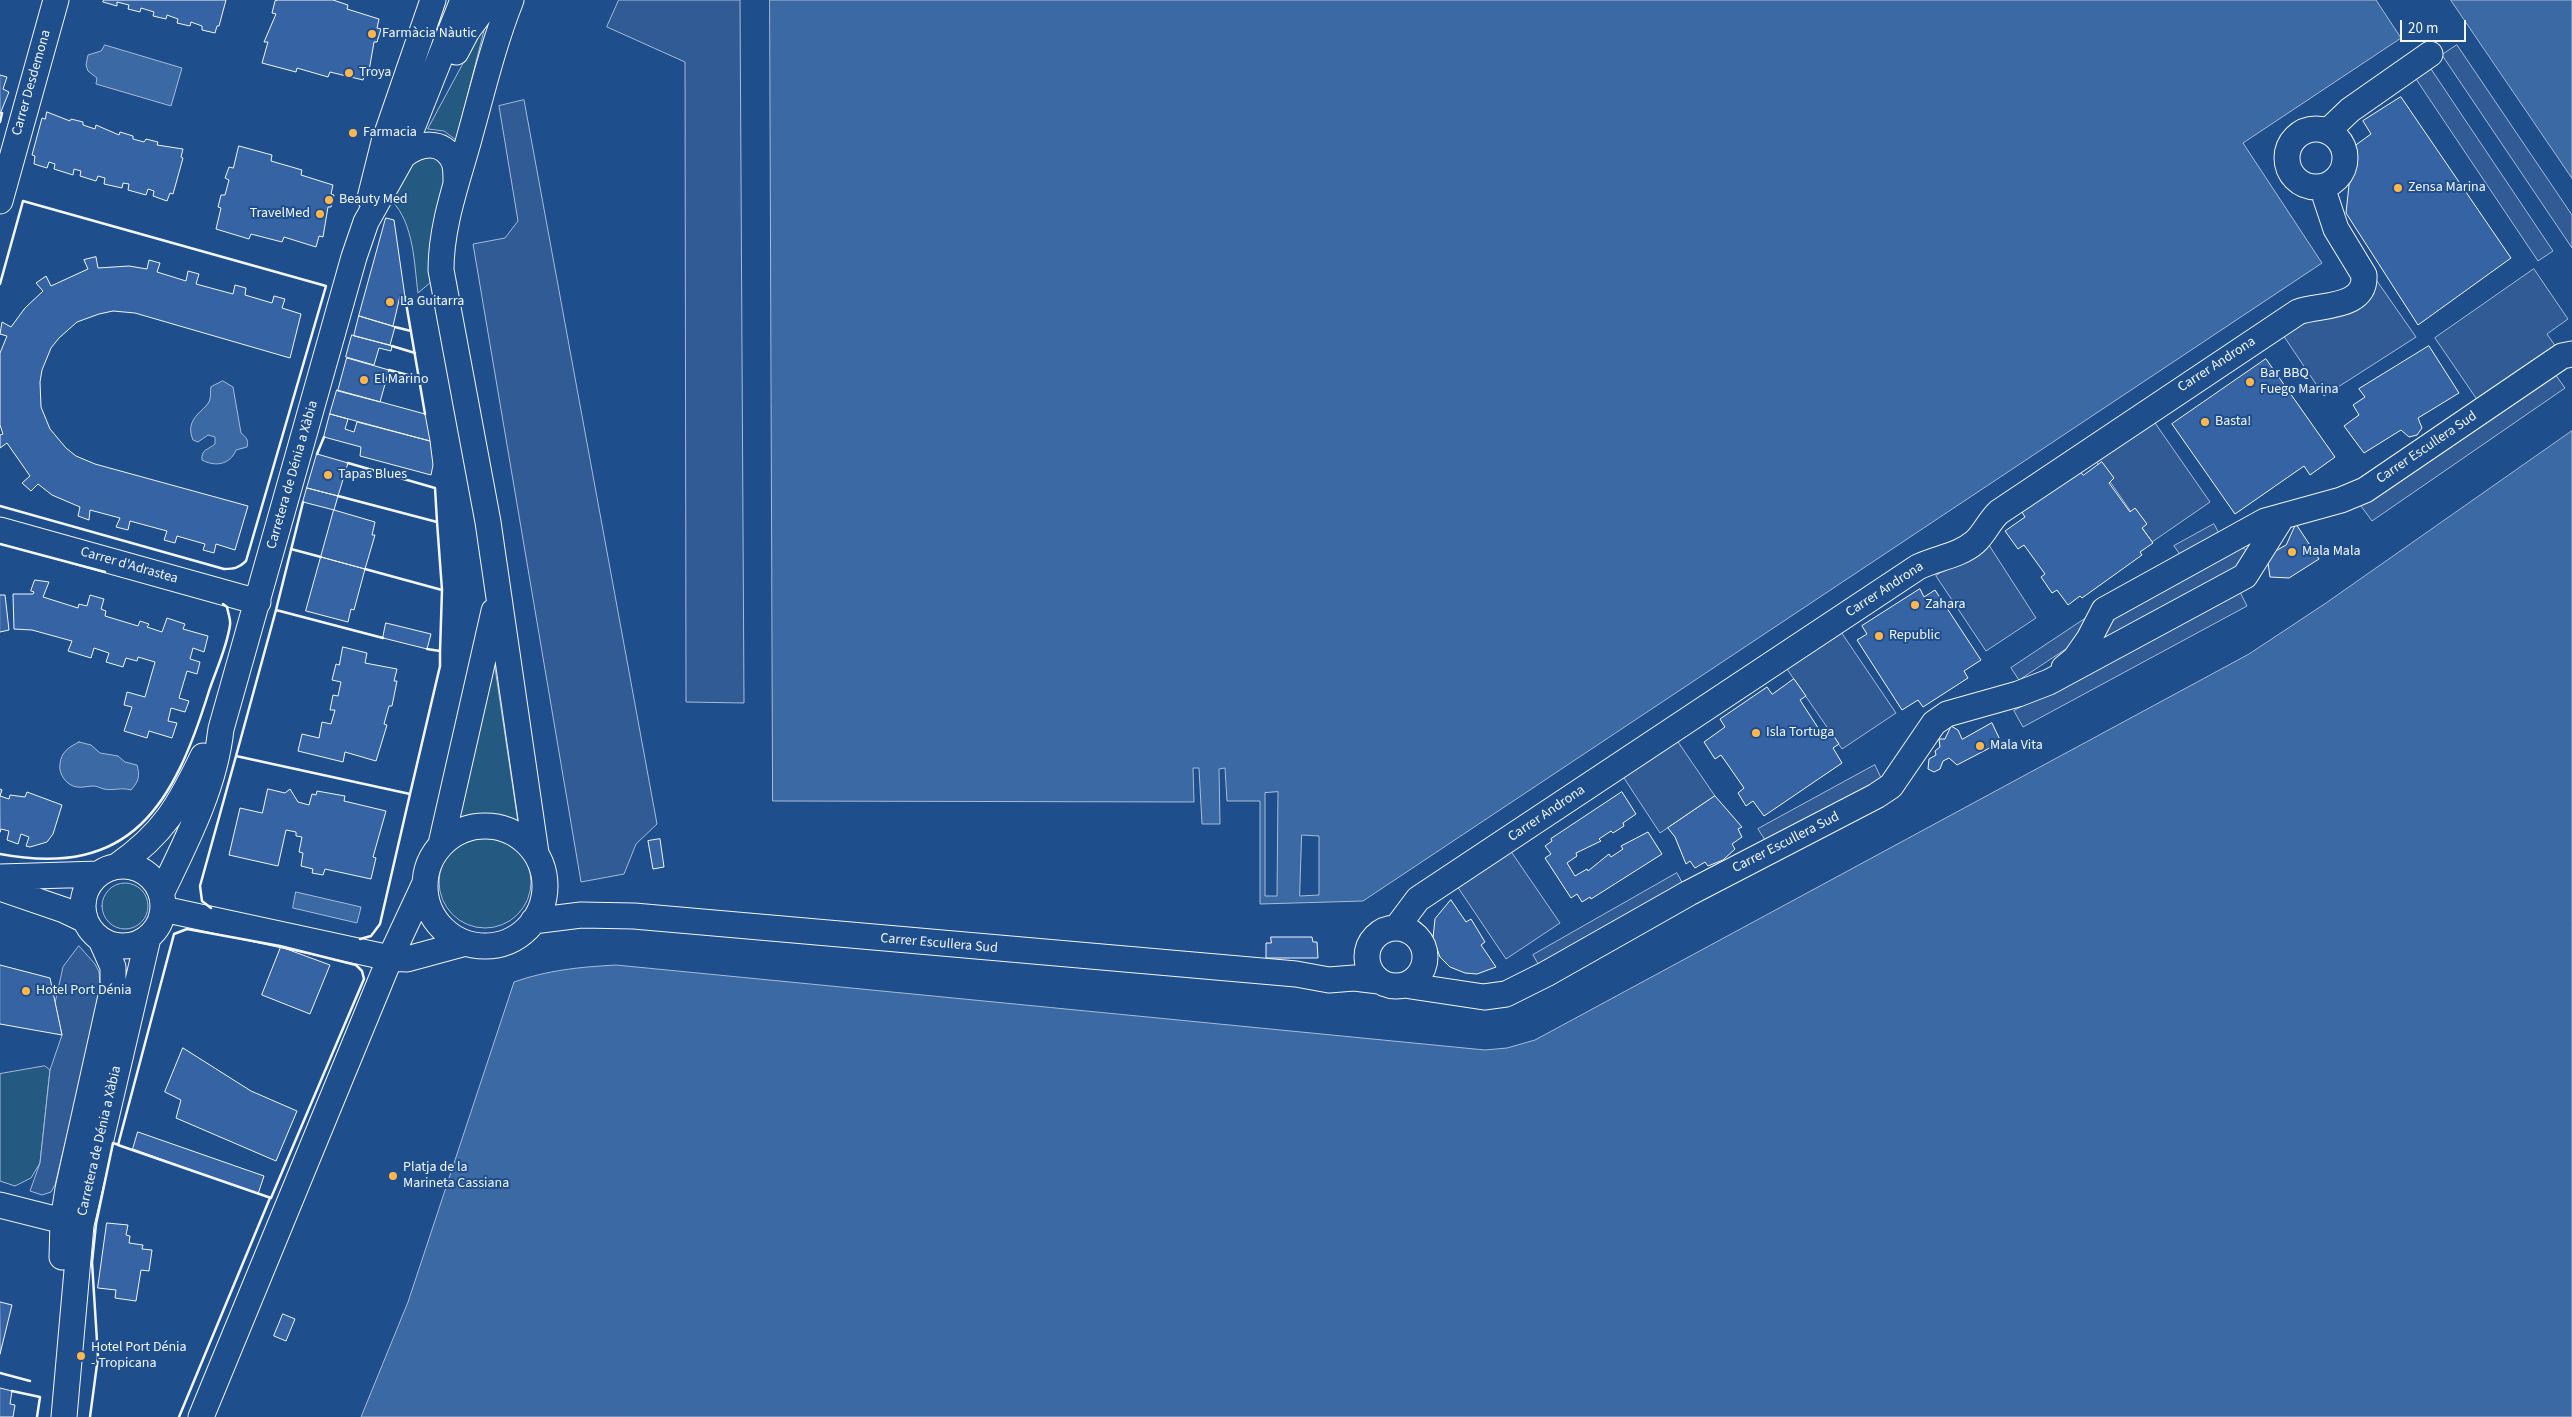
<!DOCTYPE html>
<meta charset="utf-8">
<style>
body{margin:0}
#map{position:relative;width:2572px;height:1417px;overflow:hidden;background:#1f4e8c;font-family:"Source Sans 3",sans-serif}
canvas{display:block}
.scale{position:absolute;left:2400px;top:20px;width:66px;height:22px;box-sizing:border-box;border:2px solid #f2f6ff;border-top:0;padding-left:6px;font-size:15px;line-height:18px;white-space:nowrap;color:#f2f6ff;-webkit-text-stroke:4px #1f4e8c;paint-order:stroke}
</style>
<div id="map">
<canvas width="2572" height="1417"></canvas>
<div class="scale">20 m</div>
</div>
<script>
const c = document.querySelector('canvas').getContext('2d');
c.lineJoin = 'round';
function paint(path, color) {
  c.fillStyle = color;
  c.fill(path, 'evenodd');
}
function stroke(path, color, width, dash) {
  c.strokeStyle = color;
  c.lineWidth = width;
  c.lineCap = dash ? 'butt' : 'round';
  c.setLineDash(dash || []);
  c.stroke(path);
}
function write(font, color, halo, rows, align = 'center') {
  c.font = font + ' "Source Sans 3",sans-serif';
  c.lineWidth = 4;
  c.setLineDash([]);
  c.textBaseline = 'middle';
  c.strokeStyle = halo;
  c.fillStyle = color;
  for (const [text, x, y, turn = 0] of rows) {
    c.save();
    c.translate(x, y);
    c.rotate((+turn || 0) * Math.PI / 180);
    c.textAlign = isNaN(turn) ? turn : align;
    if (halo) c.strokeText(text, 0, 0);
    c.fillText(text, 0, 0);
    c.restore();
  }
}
const green = new Path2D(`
 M487 19 456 140 444 131 428 129Z
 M428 150 447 169 431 282 418 293C414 263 414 224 392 201L416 153Z
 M494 661 518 822C496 811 480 812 457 819Z
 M439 882a46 46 0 1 1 92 0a46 46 0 1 1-92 0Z
 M102 906a23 23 0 1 1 46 0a23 23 0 1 1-46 0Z
 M45 1066 50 1070 40 1163 31 1178 15 1186 0 1181V1074Z`);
paint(green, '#245a82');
stroke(green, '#a8bbd7', 1);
const parking = new Path2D(`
 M619 0H740L744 703 686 702 685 62 607 27Z
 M2457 45 2572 215V248L2442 55Z
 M2431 69 2553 251 2538 261 2416 79Z
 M524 100 657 824 636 844 624 874 581 882 473 244 505 238 518 221 499 106Z
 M2534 269 2568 319 2547 334 2556 347 2478 401 2435 338Z
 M2377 281 2416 337 2324 396 2281 332 2366 298Z
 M2555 374 2565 388 2372 521 2361 506Z
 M2153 420 2210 502 2152 542 2095 460Z
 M2214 524 2220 535 2181 556 2174 546Z
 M1987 542 2036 618 1986 651 1936 576Z
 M2238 544 2247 551 2249 561 2102 648 2110 613Z
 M2238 588 2247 606 2023 727 2014 711Z
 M2086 618 2081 639 2019 680 2011 668Z
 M1841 632 1896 713 1842 749 1787 669Z
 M1676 739 1715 796 1660 833 1622 775Z
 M1875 765 1882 780 1767 843 1758 829Z
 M1510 850 1560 923 1506 959 1457 886Z
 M1677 873 1685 888 1540 967 1533 955Z
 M79 946 95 964 99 972 100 985 98 1006 55 1185 51 1192 42 1195 30 1191 40 1163 50 1070 62 1035 55 1003 63 967Z`);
paint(parking, '#305b95');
stroke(parking, '#a8bbd7', 1);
const water = new Path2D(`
 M770 0H2376L2401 38 2243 143 2322 263 1363 901 1260 904V801H1227L1225 768 1219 769 1220 824H1202L1199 768H1193L1194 802 773 801Z
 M2451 0H2572V178Z
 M105 45 182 68 171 106 96 84 97 78 88 71 86 65 88 55 101 51Z
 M223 381 233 387 241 433C246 437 249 440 247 447L236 450C230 465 215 467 202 460 201 449 208 450 215 444V437L208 435 198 442 193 440C183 417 208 410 210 399 211 395 210 392 211 387Z
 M2572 431V1417H361L408 1302 514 982C548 970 580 967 616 965L1485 1050 1507 1048 1535 1040 2249 654 2326 603Z
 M79 742 91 745 100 753 118 756 125 762 137 765C140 776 139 781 131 790 121 787 113 791 104 789 100 788 97 786 93 786 88 786 82 788 77 787 67 786 58 774 60 764 61 752 69 747 79 742Z
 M296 892 361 907 357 923 293 908Z`);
paint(water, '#3b69a3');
stroke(water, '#a8bbd7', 1);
const pier = new Path2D(`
 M1278 792 1277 896H1265V793Z
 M1302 835 1319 836V895L1300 896Z`);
paint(pier, '#1f4e8c');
stroke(pier, '#a8bbd7', 1);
const building = new Path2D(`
 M104 0H226L219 26H217L215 33 202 30V26L191 22 190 26 177 23 178 19 167 15 166 19 153 16 154 12 141 8 140 12 128 9 129 5 117 2V6L103 2Z
 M279 0H333L348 5 347 9 379 19 377 28 381 29 377 42H374L369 71 366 70 363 80 330 72 328 77 297 68 296 72 262 63 268 42H264L276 14 272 13 275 1Z
 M0 75 7 77 3 89 9 92 0 114Z
 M2401 97 2511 258 2418 325 2346 213 2353 147 2371 134 2363 121Z
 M47 112 70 121 71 119 83 122V125L95 129 96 125 119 135 120 132 133 136V139L144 142 146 139 158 142 157 145 183 149 181 157 183 158 173 194 170 193 167 201 153 196 154 191 148 189 146 195 128 190 129 184 123 183 122 188 104 184 105 178 98 176 96 181 80 176 81 171 74 169 73 175 54 169 55 164 49 162 47 168 34 164 35 156 32 155 42 118 45 119Z
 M239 146 272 155 271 161 302 170 301 175 333 185 331 194 334 195 331 207H328L323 237 319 236 316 247 284 237 282 242 251 234 249 239 216 229 221 208 218 207 221 195H225L229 180 225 178 229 167 233 168Z
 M386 218 394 220 405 297 400 296 393 326 359 316Z
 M96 257 98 268 129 266 147 269 149 260 160 263 157 272 186 281 188 271 199 274 196 284 233 294 235 285 246 288 245 295 272 303 274 296 285 299 282 308 301 314 290 358 135 313 113 311 99 314 77 322 59 338 51 348 42 370 40 382 41 407 50 429 66 448 76 456 95 464 248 506 235 550 216 544 214 553 203 550 205 544 177 536 175 543 164 540 167 531 130 521 128 530 116 527 120 518 90 510 89 520 78 516 80 507 52 495 38 484 31 491 22 483 30 476 7 443 0 448V435L3 434 0 425V353L7 336 0 334 2 322 11 327 25 308 43 291 36 283 46 276 51 286 88 269 84 260Z
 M359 316 395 327 390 345 354 336Z
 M352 335 392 346 391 351 379 348 374 365 346 357Z
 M2429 346 2459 393 2418 418 2422 428 2417 435 2409 437 2401 430 2364 453 2344 426 2359 415 2353 405 2365 397 2359 389Z
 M347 358 389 370 380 402 338 391Z
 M2266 359 2335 457 2310 475 2304 466 2235 514 2172 424Z
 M337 390 425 414 430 441 330 414Z
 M330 414 348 419 345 429 354 432 357 422 430 441 433 465 431 475 360 456 361 447 324 437Z
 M317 454 348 463 338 496 307 488Z
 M2102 462 2114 478 2109 483 2130 512 2135 508 2147 524 2142 528 2153 543 2140 552 2142 555 2082 598 2080 596 2068 605 2057 590 2052 593 2041 577 2045 574 2024 545 2018 549 2005 531 2025 517 2020 509 2077 467 2083 475Z
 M307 488 338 496 334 510 303 502Z
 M334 510 375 522 372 535H375L365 569 321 557Z
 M2296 524 2319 559 2289 578 2270 577 2267 556 2286 545Z
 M321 557 365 569 354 610 351 609 348 622 306 611Z
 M35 580 49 582 43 597 78 608 79 604 87 606 90 595 104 599 101 609 106 611 105 616 138 626 140 621 149 624 147 627 162 632 167 618 185 624 183 629 208 636 204 652 193 648 190 659 200 662 197 674 187 671 179 698 189 701 185 712 171 708 168 721 177 723 172 738 149 731 147 738 124 731 132 707 124 705 127 692 145 697 155 662 138 657 137 661 126 658 123 667 106 662 109 653 94 648 91 658 68 651 72 641 32 630 14 629 13 594H33L34 592 31 591Z
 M1920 589 1924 597 1935 590 1981 660 1964 671 1968 678 1923 707 1918 700 1902 710 1857 640 1867 634 1862 626Z
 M0 595H5L9 630 0 632Z
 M386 623 431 634 427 649 383 638Z
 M343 647 367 653 365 663 397 669 394 681H397L392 706H389L384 724 387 725 376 761 345 752 343 762 298 751 302 734 319 738 322 722 331 724 335 710H330L333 695 338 696 341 682 332 680 336 664 339 665Z
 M1794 679 1806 696 1800 700 1824 737 1831 732 1839 744 1833 748 1842 763 1764 816 1753 801 1746 806 1738 793 1744 788 1721 755 1715 759 1704 742 1725 727 1720 719 1767 687 1772 694Z
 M1992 723 2001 742 1957 765 1949 758 1943 761 1940 769 1934 772 1928 769 1929 759 1936 755 1935 751 1940 747 1939 739H1945L1951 726 1958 730 1962 739Z
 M0 789 2 790 0 796 9 799 10 795 25 797 27 792 62 805 53 834 47 842 30 847 26 846 29 837 21 834 18 844 7 840 9 831 1 829 0 832Z
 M268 789 285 793 290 789 298 802 309 805 312 794 316 795 317 791 345 796 344 801 386 811 373 857 376 858 371 879 325 869 323 875 312 873 313 869 301 866 303 853 299 852 302 837 296 836V832L286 830 278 866 229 855 240 808 262 813Z
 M1622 792 1636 814 1623 823 1624 826 1613 833 1611 831 1599 839 1601 841 1576 853 1577 856 1567 863 1575 876 1587 869 1588 871 1609 854 1611 857 1623 849 1621 846 1648 832 1662 854 1591 899 1590 897 1582 902 1577 894 1571 898 1545 858 1551 854 1545 846 1552 841 1551 839Z
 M1715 796 1742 827 1738 829 1742 837 1732 844 1735 849 1723 860 1708 866 1705 862 1695 868 1690 861 1686 864 1675 837 1668 828Z
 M660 839 664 867 653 869 648 841Z
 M1451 900 1466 922 1471 919 1485 942 1481 945 1496 967 1477 974 1465 973 1450 967 1440 957 1433 938 1435 919Z
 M1271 937H1312L1313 942H1317L1318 958H1266V943H1271Z
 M281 947 330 965 310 1014 262 995Z
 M0 965 50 978 62 1035 0 1024Z
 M183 1048 251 1091 297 1111 276 1161 176 1118 181 1100 165 1092Z
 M138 1132 264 1176 258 1194 133 1149Z
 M107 1223 128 1225 126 1235 130 1236 129 1243 143 1245 142 1249 152 1250 149 1271 141 1270 136 1301 115 1298 116 1290 98 1288Z
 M0 1302 12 1305 0 1354Z
 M283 1314 295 1319 286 1341 274 1336Z
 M0 1388 12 1391 10 1404 15 1405 13 1417H0Z`);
paint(building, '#3563a3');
stroke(building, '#f2f6ff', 1);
const minor = new Path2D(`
 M511 0C493 45 482 93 469 139 457 183 441 225 441 270L488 522 536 853
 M456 52 467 31 490 0
 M2287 158a29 29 0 1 1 58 0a29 29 0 1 1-58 0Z
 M2328 131 2350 110 2430 54
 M403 156C419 143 443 138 454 162 456 167 456 176 456 182
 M370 198 384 142 433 0
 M0 201 56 0
 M0 530 258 602
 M2064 668 2075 659 2089 639 2104 610 2265 521 2341 500 2365 490 2562 356 2572 354
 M425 886a60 60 0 1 1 120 0a60 60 0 1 1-120 0Z
 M441 844 494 611
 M117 866C163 834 179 806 203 756
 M83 906a40 40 0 1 1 80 0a40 40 0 1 1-80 0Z
 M0 877 99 874
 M0 888 64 910 85 920
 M161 894C186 842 215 787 221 729L354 257 366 222 403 156 410 133 463 0
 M163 909 390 958 407 959 466 943
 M533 921 581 915 634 916 1296 974 1329 980 1354 978 1379 981
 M1397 927 1418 899 1918 567C1936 558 1959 556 1975 542 1985 533 1989 521 1999 512L2298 312C2321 304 2366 309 2364 275L2336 229 2322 187
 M1367 957a29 29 0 1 1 58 0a29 29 0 1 1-58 0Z
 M1404 985 1484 997 1506 994 1546 974 1689 893 1876 796 1891 786 1934 723 1947 714 2018 694 2049 682 2245 576 2282 517
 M0 1205 63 1221
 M62 1257 63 1221 68 1189 113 987V967L101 940
 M64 1417 81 1225 148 938
 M201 1417 390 958 425 883`);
stroke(minor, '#f2f6ff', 27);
stroke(minor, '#1f4e8c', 25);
stroke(new Path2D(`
 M0 122 2 113
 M0 284 23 201 326 286 246 561C239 568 234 569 224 569L0 506
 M405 297 425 414
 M395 327 411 331
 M392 346 415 353
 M389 370 419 378
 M317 454 324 437
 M348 463 435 488 437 522
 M338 496 437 522 442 590
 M303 502 276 610 383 638
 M0 544 105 572
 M291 549 321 557
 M365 569 442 590 440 651 427 649
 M276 610 236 756 410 794 440 666V651
 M0 854C132 879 174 804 209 691 216 670 227 647 230 625 231 620 228 613 227 607L223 604
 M211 908 202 901 200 886 236 756
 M187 929 280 946 356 965 362 971 364 979 271 1198 118 1145 174 934Z
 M360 939 371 936 380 924 410 794
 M0 1373 30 1381
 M12 1391 40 1397 37 1417
 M90 1417 98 1357 92 1262 96 1224 113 1143 119 1145
 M179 1417 270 1198`), '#f2f6ff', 2.5);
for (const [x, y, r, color] of [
 [372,34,5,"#ffb74d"],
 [349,73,5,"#ffb74d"],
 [353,133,5,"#ffb74d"],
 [2398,188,5,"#ffb74d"],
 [329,200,5,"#ffb74d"],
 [320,214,5,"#ffb74d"],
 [390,302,5,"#ffb74d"],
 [364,380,5,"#ffb74d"],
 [2250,382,5,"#ffb74d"],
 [2205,422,5,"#ffb74d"],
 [328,475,5,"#ffb74d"],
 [2292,552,5,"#ffb74d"],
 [1915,605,5,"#ffb74d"],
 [1879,636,5,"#ffb74d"],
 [1756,733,5,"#ffb74d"],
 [1980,746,5,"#ffb74d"],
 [26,991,5,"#ffb74d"],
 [393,1176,5,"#ffb74d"],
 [81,1356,5,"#ffb74d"]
]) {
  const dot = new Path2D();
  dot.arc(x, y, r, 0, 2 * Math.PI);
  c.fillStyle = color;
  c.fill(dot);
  stroke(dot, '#1f4e8c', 2);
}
write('14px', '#f2f6ff', '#1f4e8c', [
 ["Farmàcia Nàutic",382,34],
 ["Troya",359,73],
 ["Farmacia",363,133],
 ["Zensa Marina",2408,188],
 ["Beauty Med",339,200],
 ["TravelMed",310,214,"right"],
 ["La Guitarra",400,302],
 ["Bar BBQ",2260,374],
 ["Fuego Marina",2260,390],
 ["El Marino",374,380],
 ["Basta!",2215,422],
 ["Tapas Blues",338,475],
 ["Mala Mala",2302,552],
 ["Zahara",1925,605],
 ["Republic",1889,636],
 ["Isla Tortuga",1766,733],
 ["Mala Vita",1990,746],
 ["Hotel Port Dénia",36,991],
 ["Platja de la",403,1168],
 ["Marineta Cassiana",403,1184],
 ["Hotel Port Dénia",91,1348],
 ["- Tropicana",91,1364]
], 'left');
write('14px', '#f2f6ff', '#1f4e8c', [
 ["Carrer Desdemona",32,83,-74],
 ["Carrer Androna",2217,365,-33],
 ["Carrer Escullera Sud",2427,448,-34],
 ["Carretera de Dénia a Xàbia",293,475,-74],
 ["Carrer d'Adrastea",129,566,16],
 ["Carrer Androna",1885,590,-33],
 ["Carrer Androna",1547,814,-34],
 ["Carrer Escullera Sud",1786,843,-27],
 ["Carrer Escullera Sud",939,944,5],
 ["Carretera de Dénia a Xàbia",100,1141,-77]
]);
</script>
